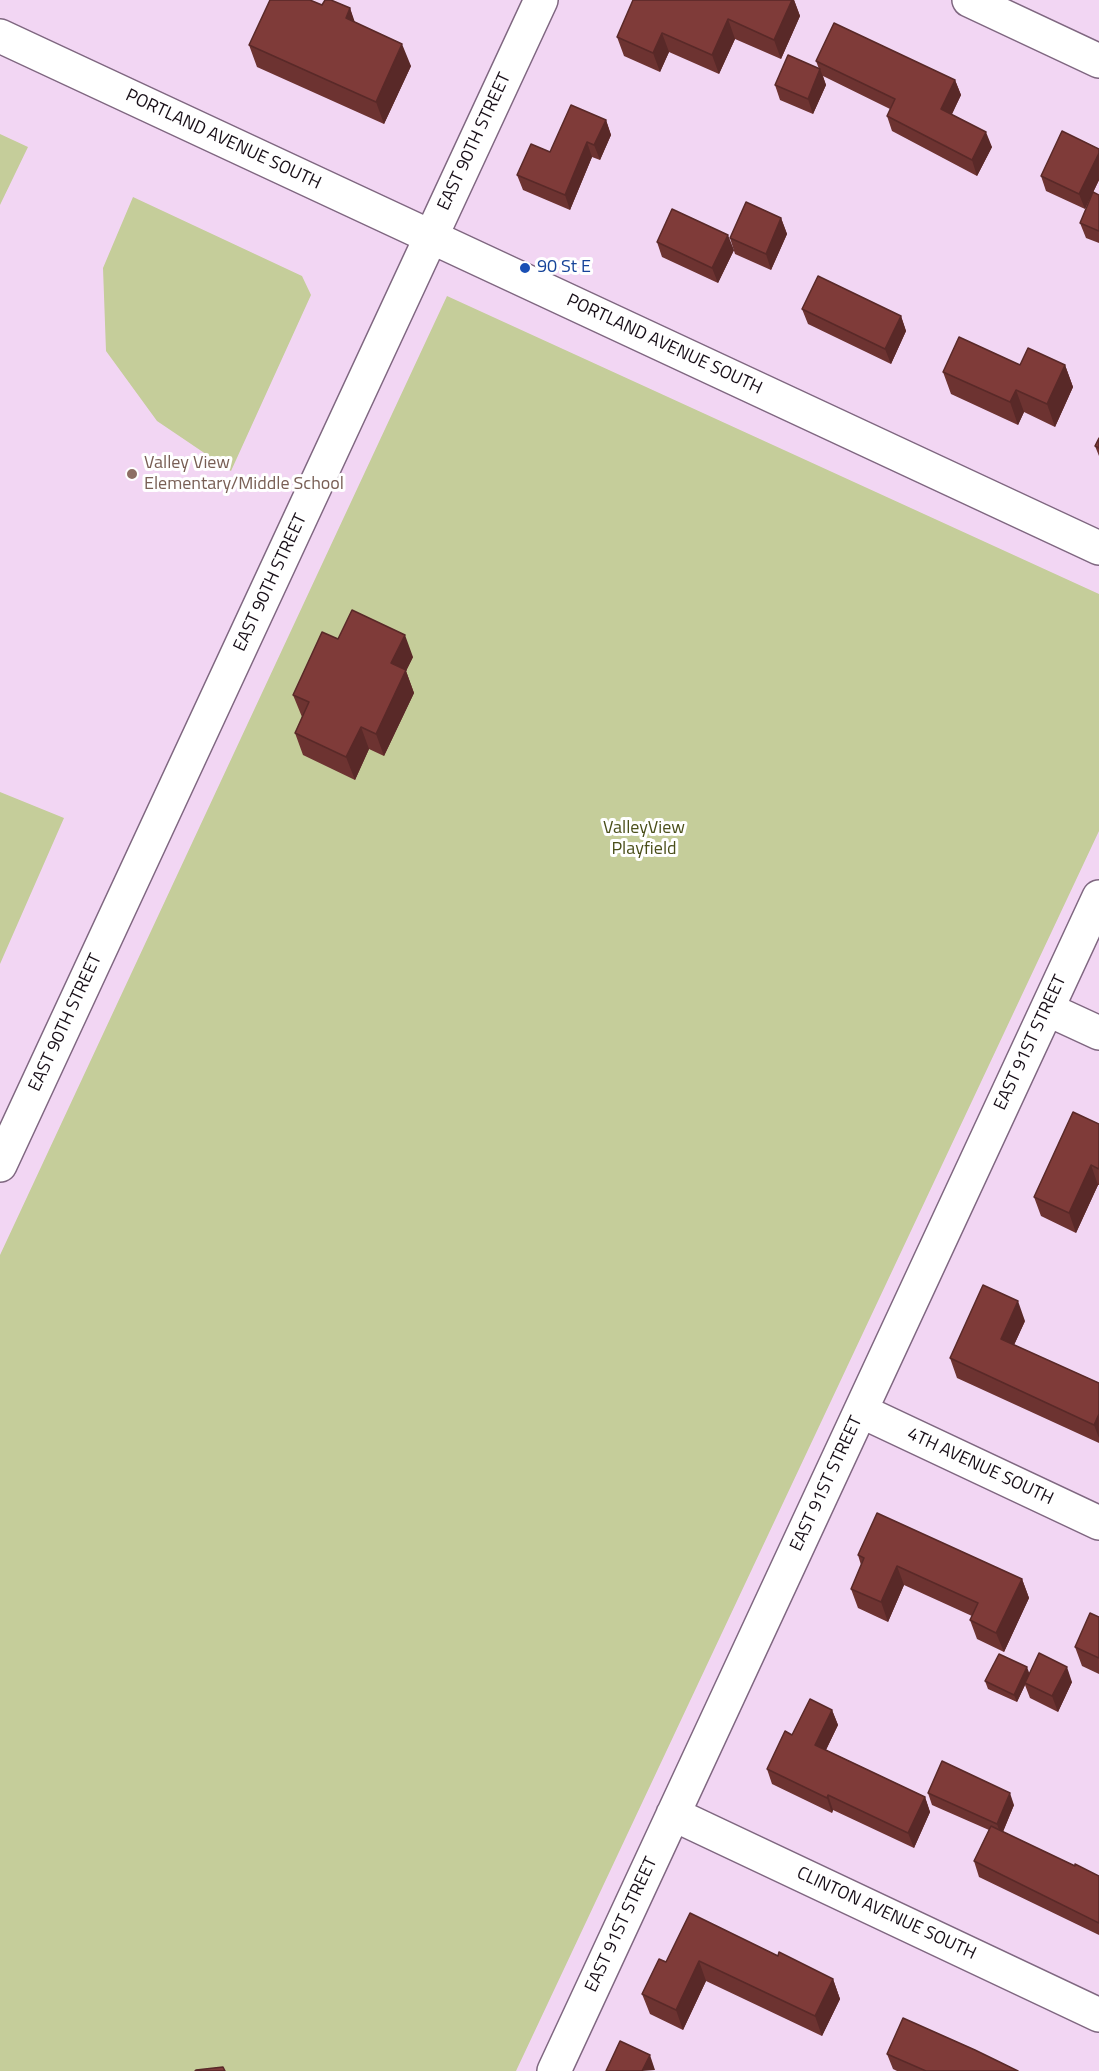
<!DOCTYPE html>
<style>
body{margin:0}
canvas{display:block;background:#f2d6f3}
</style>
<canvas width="1099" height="2071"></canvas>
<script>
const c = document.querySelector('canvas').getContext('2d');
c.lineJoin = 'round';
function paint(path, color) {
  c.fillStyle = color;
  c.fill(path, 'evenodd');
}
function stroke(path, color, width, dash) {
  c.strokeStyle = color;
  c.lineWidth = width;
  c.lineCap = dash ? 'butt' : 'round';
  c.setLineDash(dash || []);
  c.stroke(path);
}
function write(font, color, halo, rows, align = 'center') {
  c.font = font + ' "Titillium Web",sans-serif';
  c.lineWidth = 6;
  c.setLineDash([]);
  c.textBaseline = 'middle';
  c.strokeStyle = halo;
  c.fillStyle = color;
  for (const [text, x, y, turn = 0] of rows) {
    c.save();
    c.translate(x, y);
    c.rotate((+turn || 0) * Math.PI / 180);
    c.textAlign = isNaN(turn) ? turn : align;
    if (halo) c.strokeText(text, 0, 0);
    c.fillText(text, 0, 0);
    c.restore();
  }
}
paint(new Path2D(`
 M0 134 28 147 0 205Z
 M133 197 302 276 311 295 231 471 157 421 106 351 103 268Z
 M447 296 1099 594V831L516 2071H0V1255Z
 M0 792 64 818 0 964Z`), '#c5cd9a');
const minor = new Path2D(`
 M969 0 1099 61
 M1047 1009 1099 1033
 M861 1411 1099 1523
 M673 1814 1099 2015
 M554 2071 1099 897`);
const tertiary = new Path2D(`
 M0 1165 541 0`);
const secondary = new Path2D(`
 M0 36 1099 548`);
stroke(minor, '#7f6780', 36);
stroke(tertiary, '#7f6780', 36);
stroke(secondary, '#7f6780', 36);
stroke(minor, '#fff', 33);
stroke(tertiary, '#fff', 33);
stroke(secondary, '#fff', 33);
paint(new Path2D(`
 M792 0H794L800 16 781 59 735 39 719 74 669 52 660 72 624 56 617 37Z
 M322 5 350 8 354 22 411 66 384 124 257 67 249 45Z
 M816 61 955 80 961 95 951 115 992 147 977 176 892 131 887 116 890 109 823 76 826 85 813 114 780 100 775 85 819 69Z
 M606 120 611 135 600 160 592 157 570 210 523 190 517 175 550 152Z
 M1099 149V180L1085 209 1046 191 1041 176Z
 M1099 195V243L1086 238 1080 223Z
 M781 218 787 234 771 270 735 254 730 238Z
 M657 242 734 250 718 283 662 257Z
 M802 309 901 316 906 331 891 364 808 324Z
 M1020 365H1065L1073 387 1055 427 1024 412 1018 425 951 394 943 372Z
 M1099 438V456L1095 446Z
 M338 639 413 657 406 671 414 693 384 756 369 749 355 780 303 755 295 733 302 717 293 695Z
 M1099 1124V1185H1098L1076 1233 1041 1216 1034 1197Z
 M1025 1321 1014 1345 1099 1383V1443L957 1378 950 1358Z
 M858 1555 1022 1579 1029 1598 1004 1652 977 1639 970 1620 972 1616 904 1585 888 1622 858 1608 851 1589 861 1565Z
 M1099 1617V1674L1082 1666 1075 1647Z
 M1029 1673 1072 1682 1058 1712 1030 1698 1025 1685 1017 1702 988 1689 985 1681Z
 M832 1710 838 1725 826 1750 925 1797 930 1812 914 1848 833 1810 832 1813 772 1784 767 1769 792 1735Z
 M928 1793 1014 1805 1003 1832 1075 1866 1099 1876V1935L979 1877 974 1861 989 1830 932 1805Z
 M778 1956 833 1979 840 1999 822 2036 706 1981 683 2030 650 2014 642 1994 666 1962Z
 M887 2054 1018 2071H897L893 2069Z`), '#6d3331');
paint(new Path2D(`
 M792 0H794L800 16 781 59 774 40Z
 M350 8 358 31 346 18Z
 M728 19 735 39 719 74 712 55Z
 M662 33 669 52 660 72 653 53Z
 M402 44 411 66 384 124 376 102Z
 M820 69 826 85 813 114 808 99Z
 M955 80 961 95 947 125 941 109Z
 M606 120 611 135 600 160 594 145Z
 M986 132 992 147 977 176 972 160Z
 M587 142 592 157 570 210 565 195Z
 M1099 153V180L1085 209 1079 194Z
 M781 218 787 234 771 270 766 254Z
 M728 235 734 250 718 283 712 268Z
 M901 316 906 331 891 364 885 349Z
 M1065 365 1073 387 1055 427 1047 404Z
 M1016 390 1024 412 1018 425 1010 402Z
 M405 635 413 657 406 671 414 693 384 756 376 734 391 663Z
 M361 727 369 749 355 780 346 757Z
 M1091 1165 1098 1185 1076 1233 1069 1213Z
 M1018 1301 1025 1321 1008 1358 1001 1339Z
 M1099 1414V1438L1094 1425Z
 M897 1566 904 1585 888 1622 881 1602Z
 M1022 1579 1029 1598 1004 1652 996 1633Z
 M1027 1667 1030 1675 1025 1683V1685L1017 1702 1014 1695Z
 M1067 1667 1072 1682 1058 1712 1052 1696Z
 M832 1710 838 1725 821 1760 815 1745Z
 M1010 1793 1014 1805 1001 1836 997 1824Z
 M828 1795 833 1810 832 1813 827 1798Z
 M925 1797 930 1812 914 1848 908 1833Z
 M699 1961 706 1981 683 2030 676 2010Z
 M833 1979 840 1999 822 2036 815 2016Z
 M650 2055 655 2070 642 2071Z`), '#592928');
const building = new Path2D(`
 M270 0H310L322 5 325 0H331L350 8 346 18 402 44 376 102 249 45Z
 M633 0H792L774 40 728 19 712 55 662 33 653 53 617 37Z
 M834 23 955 80 941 109 986 132 972 160 887 116 895 99 816 61Z
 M788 55 820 69 808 99 775 85Z
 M571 105 606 120 594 145 587 142 565 195 517 175 531 144 550 152Z
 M1062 131 1099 149V153L1079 194 1041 176Z
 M1093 192 1099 195V231L1080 223Z
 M746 202 781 218 766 254 730 238Z
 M672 209 728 235 712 268 657 242Z
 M818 276 901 316 885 349 802 309Z
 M959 337 1020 365 1028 348 1065 365 1047 404 1016 390 1010 402 943 372Z
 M1099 438V448L1095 446Z
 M352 610 405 635 391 663 406 670 376 734 361 727 346 757 295 733 309 702 293 695 322 632 338 639Z
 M1073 1112 1099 1124V1169L1091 1165 1069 1213 1034 1197Z
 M983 1285 1018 1301 1001 1339 1099 1383V1414L1094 1425 950 1358Z
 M877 1513 1022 1579 996 1633 970 1620 978 1603 897 1566 881 1602 851 1589 864 1558 858 1555Z
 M1090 1613 1099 1617V1658L1075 1647Z
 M1039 1653 1067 1667 1052 1696 1025 1683Z
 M999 1654 1027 1667 1014 1695 985 1681Z
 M810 1699 832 1710 815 1745 925 1797 908 1833 828 1795 827 1798 767 1769 785 1731 792 1735Z
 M942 1761 1010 1793 997 1824 928 1793Z
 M991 1826 1075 1866V1864L1099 1876V1923L974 1861Z
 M690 1913 778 1956 779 1952 833 1979 815 2016 699 1961 676 2010 642 1994 659 1959 666 1962Z
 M903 2018 975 2050 1018 2071H926L887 2054Z
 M620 2041 650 2055 642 2071H606Z
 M223 2067 225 2071H195L196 2070Z`);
paint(building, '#7f3b39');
stroke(building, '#592928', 1.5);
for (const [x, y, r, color] of [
 [525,268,6,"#1a4fb4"],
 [132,474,6,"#8d6e63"]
]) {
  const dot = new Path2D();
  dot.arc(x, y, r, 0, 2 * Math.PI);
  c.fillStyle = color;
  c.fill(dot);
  stroke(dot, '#fff', 2);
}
write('18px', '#170e17', '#fff', [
 ["PORTLAND AVENUE SOUTH",223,140,25],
 ["EAST 90TH STREET",475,142,-65],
 ["PORTLAND AVENUE SOUTH",664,345,25],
 ["EAST 90TH STREET",271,583,-65],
 ["EAST 90TH STREET",66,1023,-65],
 ["EAST 91ST STREET",1031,1043,-65],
 ["4TH AVENUE SOUTH",980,1467,25],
 ["EAST 91ST STREET",827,1484,-65],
 ["CLINTON AVENUE SOUTH",886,1914,25],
 ["EAST 91ST STREET",622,1925,-65]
]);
write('18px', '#164399', '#fff', [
 ["90 St E",537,268]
], 'left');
write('18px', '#785e54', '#fff', [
 ["Valley View",144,464],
 ["Elementary/Middle School",144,485]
], 'left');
write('18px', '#4a4f1a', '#fff', [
 ["ValleyView",644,829],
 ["Playfield",644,850]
]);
</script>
